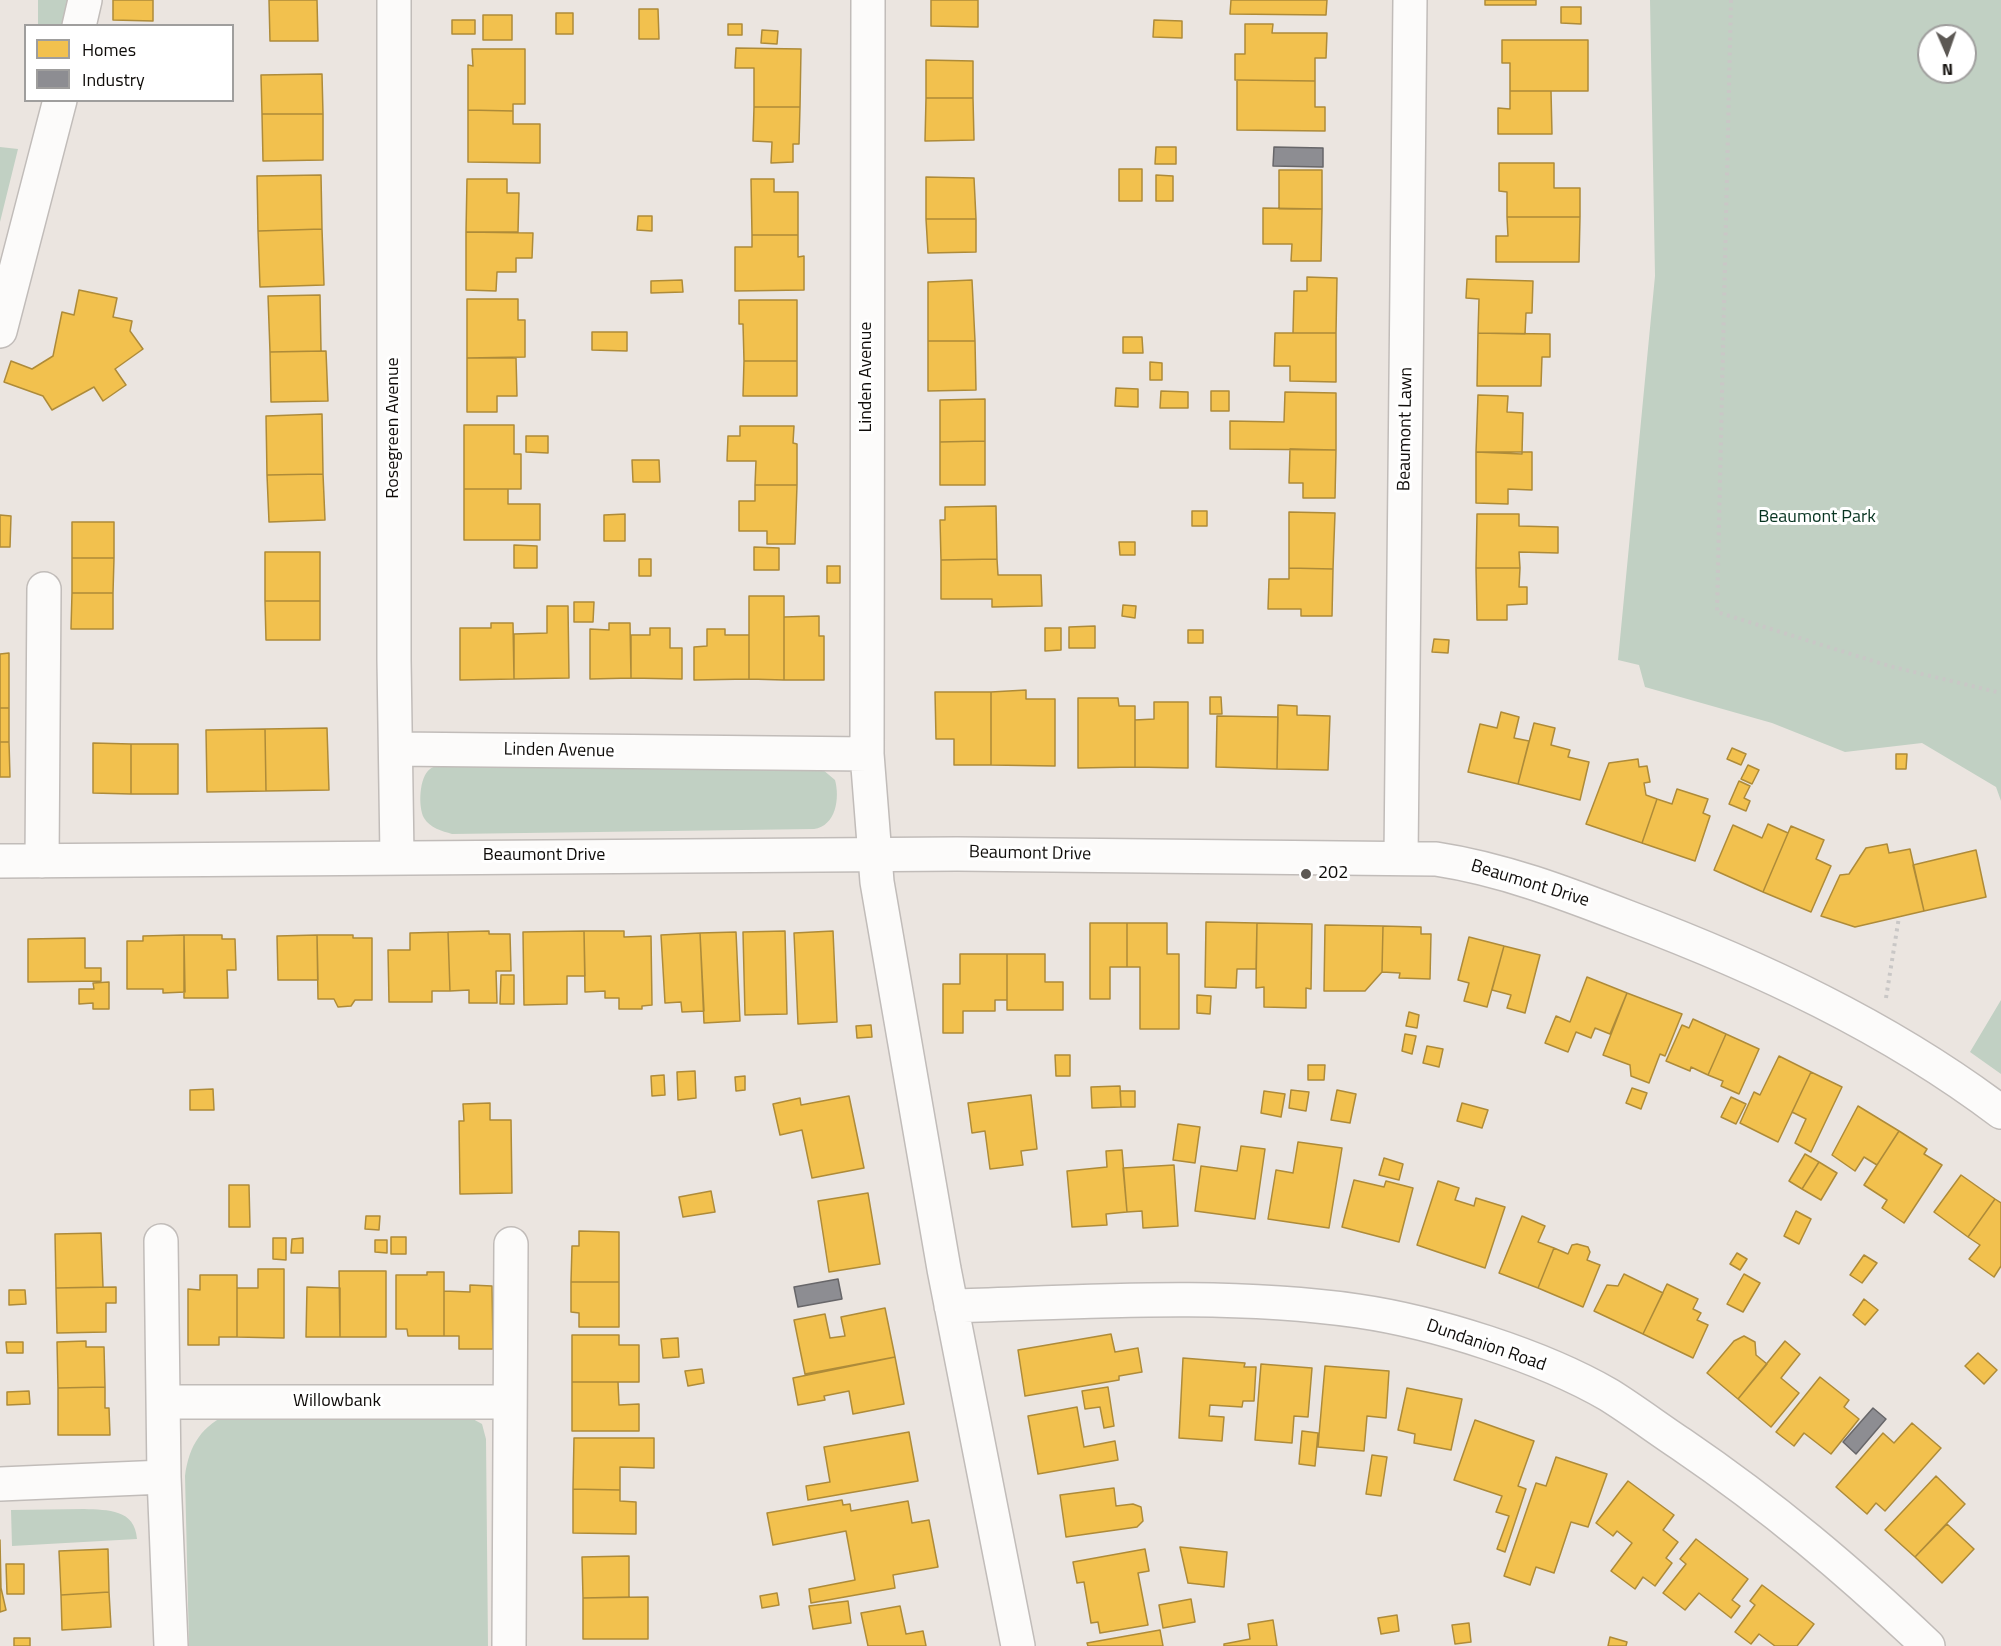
<!DOCTYPE html>
<style>
body{margin:0}
#map{position:relative;width:2001px;height:1646px;overflow:hidden;background:#ebe5e0;font-family:"Titillium Web",sans-serif}
canvas{display:block}
.legend{position:absolute;left:24px;top:24px;width:210px;height:78px;box-sizing:border-box;background:#fff;border:2px solid #9f9e9d;margin:0;padding:8px 10px;list-style:none;font-size:18px;color:#0f0c09}
.legend li{display:flex;align-items:center;gap:12px;height:30px}
.legend b{width:30px;border:2px solid #9f9e9d}
.north{position:absolute;left:1917px;top:24px;width:60px;height:60px;box-sizing:border-box;background:#fff;border:2px solid #9f9e9d;border-radius:50%;rotate:178deg;font-size:16px;font-weight:700;line-height:24px;text-align:center;color:#0f0c09}
.north::after{content:'';display:block;margin:auto;width:21px;height:27px;background:#5c5854;clip-path:polygon(50% 0,100% 100%,50% 72%,0 100%)}
</style>
<div id="map">
<canvas width="2001" height="1646"></canvas>
<ul class="legend">
<li><b style="height:16px;background:#f2c14e"></b>Homes</li>
<li><b style="height:16px;background:#8d8d92"></b>Industry</li>
</ul>
<div class="north">N</div>
</div>
<script>
const c = document.querySelector('canvas').getContext('2d');
c.lineJoin = 'round';
function paint(path, color) {
  c.fillStyle = color;
  c.fill(path, 'evenodd');
}
function stroke(path, color, width, dash) {
  c.strokeStyle = color;
  c.lineWidth = width;
  c.lineCap = dash ? 'butt' : 'round';
  c.setLineDash(dash || []);
  c.stroke(path);
}
function write(font, color, halo, rows, align = 'center') {
  c.font = font + ' "Titillium Web",sans-serif';
  c.lineWidth = 6;
  c.setLineDash([]);
  c.textBaseline = 'middle';
  c.strokeStyle = halo;
  c.fillStyle = color;
  for (const [text, x, y, turn = 0] of rows) {
    c.save();
    c.translate(x, y);
    c.rotate((+turn || 0) * Math.PI / 180);
    c.textAlign = isNaN(turn) ? turn : align;
    if (halo) c.strokeText(text, 0, 0);
    c.fillText(text, 0, 0);
    c.restore();
  }
}
paint(new Path2D(`
 M38 0H70L65 25 38 26Z
 M1650 0H2001V801L1996 787 1922 743 1845 752 1772 723 1645 687 1639 665 1618 660 1655 276ZM1929 36H1965V72H1929Z
 M0 147 18 149 0 222Z
 M444 766 822 769 835 780C840 798 836 826 814 829L452 834C442 831 430 828 424 818 418 807 419 777 430 769 433 766 440 766 444 766Z
 M2001 1000V1074L1970 1052Z
 M231 1413 471 1418 482 1424 486 1439 488 1646H189L185 1476C189 1445 202 1425 231 1413Z
 M84 1509C108 1510 135 1509 137 1539L12 1546 11 1510Z`), '#c1d0c3');
const homes = new Path2D(`
 M113 0H153V21L113 20Z
 M269 0H317L318 41H270Z
 M931 0H978V27L931 26Z
 M1231 0H1327L1326 15 1230 14Z
 M1485 0H1536V5H1485Z
 M1561 7H1581V24L1561 23Z
 M639 9H658L659 39H639Z
 M556 13H573V34H556Z
 M483 15H512V40H483Z
 M452 20H475V34H452Z
 M1154 20 1182 21V38L1153 37Z
 M728 24H742V35H728Z
 M1245 24H1273L1272 33H1327L1326 58H1315V81L1235 80V54H1245Z
 M762 30 778 31 777 44 761 43Z
 M1502 40H1588V91H1510V63H1502Z
 M736 48 801 49 800 107H754V68H735Z
 M472 49H525V104H513V111L468 110V65L473 66Z
 M926 60 973 61V98H926Z
 M322 74 323 114H262L261 75Z
 M1237 80 1315 81V107H1325V131L1237 130Z
 M1510 91H1551L1552 134H1498V108L1510 109Z
 M926 98H973L974 140 925 141Z
 M754 107H800L799 144H793V162L771 163 772 142 753 141Z
 M468 110 513 111V124H540V163L468 162Z
 M262 114H323V160L263 161Z
 M1156 147H1176V164H1155Z
 M1499 163H1554V188H1580V217H1507V192L1499 191Z
 M1119 169H1142V201H1119Z
 M1279 170H1322V209H1279Z
 M321 175 322 229 258 231 257 176Z
 M1156 175 1173 176V201H1156Z
 M926 177 974 178 976 219H926Z
 M467 179H507V193H519L518 232H466Z
 M751 179H774V192H798V235H752Z
 M1263 208 1322 209 1321 261H1291L1292 244H1263Z
 M638 216H652V231L637 230Z
 M1507 217H1580L1579 262H1496V236H1508Z
 M926 219H976V252L928 253Z
 M322 229 324 285 260 287 258 231Z
 M466 232 533 233 532 258H516V272H497L496 291 466 290Z
 M752 235H798V257L804 256V290L735 291V247H752Z
 M1307 277 1337 278 1336 333H1293L1294 291H1307Z
 M1467 279 1533 281 1532 313H1526L1525 334 1478 333 1479 299 1466 298Z
 M682 280 683 292 651 293V281Z
 M972 280 975 341H928V282Z
 M79 290 117 298 113 317 132 321 130 331 143 349 115 369 126 385 103 401 94 387 52 410 43 396 4 382 11 361 32 369 53 356 62 312 74 315Z
 M320 295 321 351 270 352 268 296Z
 M467 299H518V320H525V357L467 358Z
 M739 300H797V361H744L743 324H739Z
 M592 332H627V351L592 350Z
 M1275 333H1336V382L1290 381V366H1274Z
 M1478 333 1550 334V357H1542L1541 386H1477Z
 M1123 337H1142L1143 353H1123Z
 M928 341H975L976 390 928 391Z
 M326 351 328 401 271 402 270 352Z
 M467 358H516L517 396H497V412H467Z
 M744 361H797V396H743Z
 M1150 362 1162 363V380H1150Z
 M1116 388 1138 389V407L1115 406Z
 M1161 391 1188 392V408H1160Z
 M1211 391H1229V411H1211Z
 M1285 392 1336 393V450L1230 449V421L1284 422Z
 M1478 395 1508 396 1507 412 1523 413 1522 454 1476 452Z
 M985 399V441L940 442V400Z
 M322 414 323 474 267 475 266 416Z
 M464 425H514V454H521V489H464Z
 M740 426H794L793 443 797 444V485H755L756 461H727L728 436H740Z
 M526 436H548V453L526 452Z
 M985 441V485H940V442Z
 M1290 449 1336 450 1335 498H1303V483H1289Z
 M1476 452H1532V490L1508 489V504L1476 503Z
 M632 460H659L660 482H633Z
 M323 474 325 520 269 522 267 475Z
 M755 485H797L795 544H767V531H739V501H755Z
 M464 489H508V504H540V540H464Z
 M996 506 997 559 941 560 940 520H945V507Z
 M1192 511H1207V526H1192Z
 M1289 512 1335 513 1333 569 1289 568Z
 M625 514V541H604V515Z
 M1477 514H1519V526L1558 527V553L1519 552 1520 568H1476Z
 M0 515 11 516 10 547H0Z
 M72 522H114V558H72Z
 M1119 542H1135V555H1120Z
 M514 545 537 546V568H514Z
 M754 547 779 548V570H754Z
 M265 552H320V601H265Z
 M72 558H114L113 593H72Z
 M639 559H651V576H639Z
 M997 559 998 575H1041L1042 606 992 607V599H941V560Z
 M827 566H840V583H827Z
 M1289 568 1333 569 1332 616H1301V609H1268L1269 579H1289Z
 M1476 568H1520L1519 587H1527V604L1507 605V620H1477Z
 M72 593H113V629H71Z
 M749 596H784V680L749 679Z
 M265 601H320V640H266Z
 M574 602H594L593 622H574Z
 M1123 605 1136 606 1135 618 1122 616Z
 M547 606H568L569 678 514 679V634L547 633Z
 M819 616V636H824V680H784V617Z
 M491 623H513L514 679 460 680V628H491Z
 M609 623H630L631 678 590 679V629L609 630Z
 M1095 626V648H1069V627Z
 M650 628H670V648H682V679L631 678V635H650Z
 M1045 628H1061V650L1045 651Z
 M707 629H725V635H749V679L694 680V647L707 646Z
 M1188 630H1203V643H1188Z
 M1434 639 1449 640 1448 653 1432 652Z
 M9 653V708H0V654Z
 M1026 690V699H1055V766L991 765V692Z
 M935 692H991V765H954V739H936Z
 M1210 697H1221L1222 714H1210Z
 M1078 698H1118L1119 706H1135V767L1078 768Z
 M1154 702H1188V768L1135 767V720L1154 719Z
 M1278 705 1297 706V715L1330 716 1328 770 1277 769Z
 M0 708H9V742H0Z
 M1501 712 1519 717 1514 738 1529 741 1518 784 1468 772 1480 724 1497 728Z
 M1217 716 1278 717 1277 769 1216 767Z
 M1534 723 1555 728 1551 745 1570 750 1568 757 1589 762 1580 800 1518 784Z
 M327 728 329 790 266 791 265 729Z
 M265 729 266 791 207 792 206 730Z
 M0 742H9L10 777H0Z
 M93 743 131 744V794L93 793Z
 M131 744H178V794H131Z
 M1732 748 1746 754 1741 765 1727 759Z
 M1896 754H1907L1906 769H1896Z
 M1638 759 1639 767 1647 766 1650 782 1644 783 1646 795 1657 799 1642 843 1586 824 1609 763Z
 M1748 765 1759 770 1752 784 1741 779Z
 M1739 781 1750 786 1744 798 1750 801 1746 811 1729 804Z
 M1677 789 1708 799 1703 813 1710 816 1695 861 1642 843 1657 799 1672 804Z
 M1768 824 1788 833 1763 892 1714 870 1733 825 1762 838Z
 M1791 826 1824 840 1816 859 1831 866 1811 912 1763 892Z
 M1887 844 1889 853 1910 849 1924 911 1855 927 1821 916 1840 875 1849 874 1866 848Z
 M1976 850 1986 897 1924 911 1913 865Z
 M1206 922 1257 923 1256 969H1237L1236 988 1205 987Z
 M1090 923H1127V967H1110V999H1090Z
 M1127 923H1167V954H1179V1029H1140V967H1127Z
 M1257 923 1312 924 1311 989 1306 988V1008L1264 1007V987L1256 988Z
 M1325 925 1383 926 1382 972 1365 991H1324Z
 M1383 926 1421 927V934H1431L1430 979 1399 978 1400 973 1382 972Z
 M489 931V934H510L511 971H496L497 1003H469V990L450 991 448 932Z
 M584 931H624V937L651 936 652 1005 642 1006V1009H619V998H605V991L585 992Z
 M584 931 585 976H567V1004L524 1005 523 932Z
 M785 931 787 1014 745 1015 743 932Z
 M833 931 837 1022 798 1024 794 933Z
 M448 932 450 991H432V1002H389L388 950H410V933Z
 M736 932 740 1021 704 1023 700 933Z
 M700 933 704 1011 682 1012 681 1002 665 1003 661 935Z
 M184 935H222V939H235L236 970H227L228 998H184Z
 M184 935 185 992 163 993V989H127V941H143V936Z
 M317 935H353V938H372V1000H355L351 1006 338 1007 334 999H318Z
 M317 935 318 980H278L277 936Z
 M1469 937 1504 946 1487 1007 1464 1001 1469 983 1458 980Z
 M85 938V968H101V981L28 982V939Z
 M1504 946 1540 955 1525 1013 1507 1008 1511 995 1492 990Z
 M960 954H1007V1000H995V1011H963V1033H943V984H960Z
 M1007 954H1045V982H1063V1010H1007Z
 M501 975H514V1004H500Z
 M1587 977 1627 993 1610 1034 1595 1028 1591 1038 1576 1032 1568 1052 1545 1043 1556 1016 1570 1022Z
 M109 982V1009H93V1003L79 1004V989H94L93 983Z
 M1627 993 1682 1014 1665 1056 1660 1054 1649 1083 1631 1076 1630 1065 1603 1055Z
 M1197 995 1211 996 1210 1014 1197 1013Z
 M1409 1012 1419 1015 1417 1028 1406 1026Z
 M1693 1019 1726 1034 1708 1075 1691 1067 1690 1071 1666 1061 1682 1025 1689 1028Z
 M871 1025 872 1037 857 1038 856 1026Z
 M1405 1034 1416 1036 1412 1054 1402 1051Z
 M1726 1034 1759 1049 1739 1094 1721 1086 1723 1081 1708 1075Z
 M1427 1046 1443 1049 1439 1067 1423 1063Z
 M1055 1055H1070V1076H1056Z
 M1779 1056 1811 1072 1778 1142 1740 1123 1754 1092 1760 1095Z
 M1308 1065H1325L1324 1080H1308Z
 M695 1071 696 1098 678 1100 677 1072Z
 M1811 1072 1842 1087 1811 1152 1795 1143 1806 1119 1792 1112Z
 M664 1075 665 1095 652 1096 651 1076Z
 M745 1076V1090L736 1091 735 1077Z
 M1120 1086 1121 1107 1092 1108 1091 1087Z
 M1632 1088 1647 1093 1641 1109 1626 1103Z
 M213 1089 214 1110H190V1090Z
 M1291 1090 1309 1092 1306 1111 1289 1108Z
 M1337 1090 1356 1094 1350 1123 1331 1120Z
 M1120 1091H1135V1107H1121Z
 M1264 1091 1285 1094 1281 1117 1261 1113Z
 M1031 1095 1037 1149 1021 1151 1023 1165 990 1169 985 1131 972 1133 968 1103Z
 M849 1096 864 1168 812 1178 802 1130 780 1135 773 1104 800 1098 801 1105Z
 M1731 1097 1746 1104 1736 1124 1721 1117Z
 M490 1103V1120H511L512 1193 460 1194 459 1121H464L463 1104Z
 M1462 1103 1488 1110 1482 1128 1457 1121Z
 M1858 1106 1899 1131 1877 1165 1864 1157 1855 1171 1832 1155Z
 M1178 1124 1200 1127 1195 1163 1173 1160Z
 M1899 1131 1927 1149 1924 1154 1942 1165 1904 1223 1882 1208 1887 1200 1864 1185Z
 M1298 1142 1342 1148 1329 1228 1268 1219 1276 1170 1293 1173Z
 M1241 1146 1265 1149 1255 1219 1195 1211 1201 1166 1237 1171Z
 M1122 1150 1127 1212 1106 1214 1107 1225 1072 1227 1067 1171 1107 1167 1106 1151Z
 M1805 1154 1819 1162 1802 1189 1789 1181Z
 M1384 1158 1403 1164 1399 1180 1379 1175Z
 M1819 1162 1837 1173 1821 1200 1802 1189Z
 M1174 1165 1178 1226 1143 1228 1142 1211 1127 1212 1123 1168Z
 M1961 1175 1995 1199 1968 1237 1934 1212Z
 M1354 1180 1384 1187 1386 1181 1413 1188 1399 1242 1342 1227Z
 M1438 1181 1459 1188 1455 1200 1474 1206 1476 1198 1505 1207 1485 1268 1417 1245Z
 M229 1185H249L250 1227H229Z
 M711 1191 715 1212 683 1217 679 1197Z
 M868 1193 880 1264 829 1272 818 1201Z
 M1995 1199 2001 1203V1266L1994 1277 1969 1259 1980 1245 1968 1237Z
 M1796 1211 1811 1219 1799 1244 1784 1236Z
 M366 1216H380L379 1230 365 1229Z
 M1522 1216 1545 1226 1538 1242 1554 1248 1538 1288 1499 1273Z
 M579 1231 619 1232V1282H571L572 1246H579Z
 M101 1233 103 1287 56 1288 55 1234Z
 M391 1237H406V1254H391Z
 M273 1238H286V1260L273 1259Z
 M303 1238V1253H291L292 1239Z
 M375 1240H387V1253L375 1252Z
 M1577 1244 1588 1247 1590 1252 1587 1260 1600 1265 1583 1307 1538 1288 1554 1248 1568 1254 1572 1245Z
 M1737 1253 1747 1259 1740 1270 1730 1264Z
 M1864 1255 1877 1263 1862 1283 1850 1275Z
 M258 1269H284V1338L237 1337V1288H258Z
 M339 1271H386V1337H340Z
 M427 1272H444V1336H408L407 1329H396V1275H427Z
 M1624 1274 1663 1293 1643 1334 1594 1311 1607 1285 1618 1286Z
 M1744 1274 1760 1283 1743 1312 1727 1304Z
 M200 1275H237V1337H219V1345H188V1289L200 1290Z
 M571 1282H619V1327H579V1313L571 1312Z
 M1667 1284 1698 1299 1693 1309 1701 1313 1697 1320 1708 1325 1693 1358 1643 1334Z
 M470 1285 492 1286 493 1349H459V1336H444V1291L470 1292Z
 M116 1287V1303H106V1332L57 1333 56 1288Z
 M307 1287 340 1288V1337H306Z
 M9 1290H25L26 1304 9 1305Z
 M1864 1299 1878 1310 1865 1325 1853 1315Z
 M885 1308 895 1357 805 1374 794 1320 825 1314 830 1338 845 1336 841 1317Z
 M1111 1334 1115 1352 1138 1348 1142 1372 1119 1376V1380L1025 1396 1018 1350Z
 M572 1335H619V1345H639V1382H572Z
 M1744 1336 1755 1342 1756 1355 1767 1364 1738 1399 1707 1373 1734 1341Z
 M678 1338 679 1357 663 1358 661 1339Z
 M86 1341V1347H104L105 1387 58 1388 57 1342Z
 M1785 1341 1800 1354 1781 1378 1799 1393 1771 1427 1738 1399Z
 M6 1342H23V1353H7Z
 M1978 1353 1997 1370 1984 1384 1965 1366Z
 M895 1357 904 1404 853 1414 849 1391 824 1396 825 1400 798 1405 793 1378Z
 M1183 1358 1245 1363 1244 1367H1256L1254 1401H1243L1242 1407 1210 1405 1209 1416 1224 1417 1222 1441 1179 1438Z
 M1261 1364 1312 1368 1308 1417 1294 1416 1292 1443 1255 1440Z
 M1325 1366 1389 1371 1386 1418 1367 1416 1364 1451 1318 1447Z
 M702 1369 704 1383 688 1386 685 1371Z
 M1820 1377 1849 1400 1844 1407 1859 1419 1831 1454 1804 1433 1794 1446 1776 1432Z
 M572 1382H618L619 1405 639 1404V1431H572Z
 M105 1387V1408H109L110 1435H58V1388Z
 M1108 1387 1114 1426 1104 1428 1100 1407 1085 1409 1082 1391Z
 M1407 1388 1462 1399 1451 1450 1414 1443 1415 1434 1398 1430Z
 M29 1391 30 1404 7 1405V1392Z
 M1077 1407 1084 1447 1115 1441 1118 1460 1038 1474 1028 1416Z
 M1475 1420 1534 1441 1518 1486 1526 1489 1505 1552 1497 1549 1509 1516 1496 1512 1502 1496 1454 1480Z
 M1912 1423 1941 1448 1885 1511 1876 1503 1867 1514 1836 1487 1883 1433 1894 1443Z
 M1302 1431 1318 1433 1315 1466 1299 1464Z
 M909 1432 918 1481 808 1500 806 1486 830 1482 824 1447Z
 M574 1438H654V1468L620 1467V1490L573 1489Z
 M1372 1455 1387 1457 1381 1496 1366 1494Z
 M1556 1457 1607 1474 1588 1527 1571 1522 1554 1573 1536 1567 1530 1585 1504 1576 1536 1483 1546 1486Z
 M1936 1476 1965 1504 1915 1557 1885 1530Z
 M1628 1481 1674 1515 1663 1530 1678 1542 1666 1558 1672 1563 1655 1586 1643 1577 1635 1589 1611 1571 1632 1543 1617 1531 1613 1536 1596 1523Z
 M1114 1488 1116 1506 1133 1504 1141 1507 1143 1521 1137 1527 1066 1537 1060 1495Z
 M573 1489 620 1490V1501L636 1502V1534L573 1533Z
 M842 1500 843 1505 850 1504 851 1511 908 1501 912 1523 929 1520 938 1567 893 1575 895 1588 811 1603 809 1589 855 1580 846 1531 773 1545 767 1513Z
 M1947 1524 1974 1549 1942 1583 1915 1557Z
 M1696 1539 1748 1579 1732 1600 1740 1606 1731 1618 1699 1593 1685 1610 1663 1593 1686 1564 1680 1559Z
 M0 1540 1 1588 6 1610 0 1612Z
 M1180 1547 1227 1552 1224 1587 1188 1583Z
 M108 1549 109 1592 61 1595 59 1551Z
 M1145 1549 1149 1571 1138 1573 1148 1625 1100 1633 1098 1622 1091 1623 1084 1582 1077 1583 1073 1562Z
 M629 1556V1597L583 1598 582 1557Z
 M6 1564H24V1594H7Z
 M1762 1585 1814 1624 1797 1646H1775L1759 1634 1751 1644 1735 1632 1755 1605 1750 1601Z
 M109 1592 111 1627 62 1630 61 1595Z
 M777 1593 779 1605 762 1608 760 1596Z
 M648 1597V1639H583V1598Z
 M1191 1599 1195 1622 1163 1628 1159 1605Z
 M848 1601 851 1623 813 1629 809 1606Z
 M900 1606 906 1634 923 1631 926 1646H868L861 1613Z
 M1397 1615 1399 1631 1381 1634 1378 1618Z
 M1273 1620 1277 1646H1224V1644L1250 1639 1248 1624Z
 M1469 1623 1471 1642 1455 1644 1452 1625Z
 M1160 1630 1163 1646H1088L1087 1643Z
 M1610 1637 1627 1642 1626 1646H1608Z
 M14 1638H30V1646H14Z`);
paint(homes, '#f2c14e');
stroke(homes, '#ae8b39', 1.5);
const industry = new Path2D(`
 M1274 147 1323 148V167L1273 166Z
 M838 1279 842 1299 798 1307 794 1287Z
 M1873 1408 1886 1419 1856 1454 1843 1442Z`);
paint(industry, '#8d8d92');
stroke(industry, '#676669', 1.5);
const minor = new Path2D(`
 M394 0V660L397 856
 M868 0 867 754 877 882 944 1269 1018 1646
 M79 26 85 0
 M0 331 60 100
 M396 749 867 754
 M1401 857 1410 0
 M0 861 957 854 1436 859C1502 869 1565 893 1627 917 1759 967 1887 1026 2001 1112
 M42 861 44 589
 M161 1241 164 1477 171 1646
 M951 1306C1086 1302 1224 1292 1358 1311 1434 1322 1542 1356 1609 1395 1633 1410 1657 1428 1681 1444 1772 1506 1848 1570 1928 1646
 M164 1402H510
 M0 1484 164 1477
 M509 1646 511 1244`);
stroke(minor, '#c1bcb9', 36);
stroke(new Path2D(`
 M1731 0 1717 612 1889 666 2001 693
 M1886 998 1899 917`), '#c9c7c6', 4, [3, 4.5]);
stroke(minor, '#fcfbfa', 33);
for (const [x, y, r, color] of [
 [1306,874,6,"#5c5854"]
]) {
  const dot = new Path2D();
  dot.arc(x, y, r, 0, 2 * Math.PI);
  c.fillStyle = color;
  c.fill(dot);
  stroke(dot, '#fff', 2);
}
write('18px', '#0f0c09', '#fff', [
 ["Linden Avenue",867,377,-90],
 ["Rosegreen Avenue",394,428,-90],
 ["Beaumont Lawn",1406,429,-89],
 ["Linden Avenue",559,751,1],
 ["Beaumont Drive",1030,854,1],
 ["Beaumont Drive",544,856],
 ["Beaumont Drive",1530,884,17],
 ["Dundanion Road",1486,1346,19],
 ["Willowbank",337,1402]
]);
write('18px', '#073421', '#fff', [
 ["Beaumont Park",1817,518]
]);
write('18px', '#0f0c09', '#fff', [
 ["202",1318,874]
], 'left');
</script>
